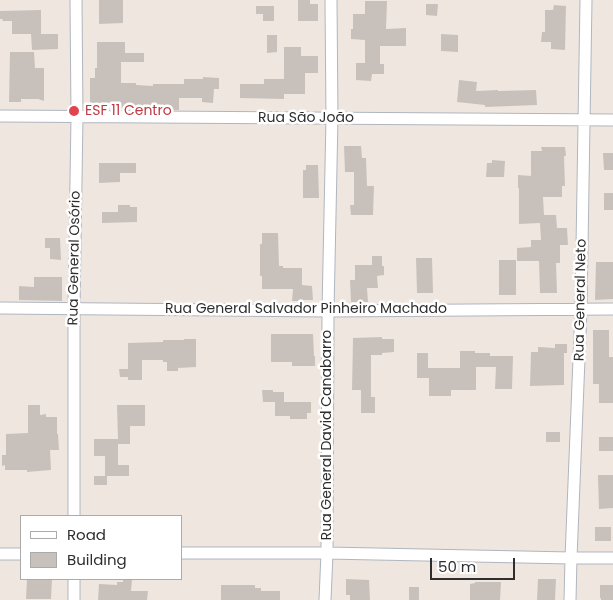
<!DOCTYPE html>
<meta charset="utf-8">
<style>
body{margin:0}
#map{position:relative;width:613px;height:600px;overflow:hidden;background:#efe6e0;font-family:Poppins,sans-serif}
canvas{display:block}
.legend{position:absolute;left:20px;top:515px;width:162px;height:65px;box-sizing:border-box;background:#fff;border:1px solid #ababab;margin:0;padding:6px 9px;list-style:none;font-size:15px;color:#2e2e2e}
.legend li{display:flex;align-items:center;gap:10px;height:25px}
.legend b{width:25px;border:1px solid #ababab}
.scale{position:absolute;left:430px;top:558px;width:85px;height:22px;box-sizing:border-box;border:2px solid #2e2e2e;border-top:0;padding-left:6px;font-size:15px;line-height:18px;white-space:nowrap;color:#2e2e2e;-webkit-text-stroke:4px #fff;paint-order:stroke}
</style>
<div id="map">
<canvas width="613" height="600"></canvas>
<ul class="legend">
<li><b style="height:6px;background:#fff"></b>Road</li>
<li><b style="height:14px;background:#c8c1bb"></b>Building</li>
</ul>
<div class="scale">50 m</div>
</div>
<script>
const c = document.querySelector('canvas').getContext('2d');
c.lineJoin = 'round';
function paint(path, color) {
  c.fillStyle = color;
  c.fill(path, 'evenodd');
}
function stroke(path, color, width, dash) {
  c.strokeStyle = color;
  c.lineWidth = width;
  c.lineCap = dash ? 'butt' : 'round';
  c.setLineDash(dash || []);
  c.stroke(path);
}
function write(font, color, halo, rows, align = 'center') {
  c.font = font + ' Poppins,sans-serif';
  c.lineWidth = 5;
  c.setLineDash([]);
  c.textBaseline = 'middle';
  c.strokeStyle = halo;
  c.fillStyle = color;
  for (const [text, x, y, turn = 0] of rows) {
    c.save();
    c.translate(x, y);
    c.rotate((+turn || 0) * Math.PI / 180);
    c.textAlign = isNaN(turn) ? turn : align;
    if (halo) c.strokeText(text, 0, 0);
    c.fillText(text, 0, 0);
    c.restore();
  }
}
paint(new Path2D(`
 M99 0H123V23L99 24Z
 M298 0H310V4H318V21H298Z
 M365 1H387L386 29 406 28V46H380V64H384V74H372L371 81 356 80V63H365V40L351 39V29H353V14H365Z
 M426 4H438L437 16 426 15Z
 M554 5 566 6 565 50 551 49V42H541L542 32H545V10H553Z
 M256 6H274V21H263V14H256Z
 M41 10V34H58V49L32 50 31 34H12V21H2L3 19H0V11Z
 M441 34 458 35V52L441 51Z
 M267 35H277V52L267 53Z
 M97 42H125V53H144V62H121V83H136V85L153 86V84H184V79H203V77L219 78V89H214L213 103 202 102V98H179V110H168V106H142V109L115 108V104H90V78H95V68H97Z
 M284 47H301V56H318V73H305V94H284V99L240 98V84H264V79H284Z
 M10 52H34L35 68H44V101L38 99H21V102H9Z
 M459 80 477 82 476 91 498 90V91L536 90 537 105 485 107V105L457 102Z
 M344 146H361L362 158H366L367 186H374L373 215H351L350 205H354V172H345Z
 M541 147H565L566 156H564L565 186H562V197H543L544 215H556L557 228H567L568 245H560V263H556L557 293H540L539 261H517V248L531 247V240H541L540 223 519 224V188H518V175L531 176V151H542Z
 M603 153H613V170H604Z
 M492 160 505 161 504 177H486L487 163H492Z
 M99 163H136V173H120V182L99 183Z
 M306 165H318L319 198H303V170H306Z
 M604 193H613V210H604Z
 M118 205H130V207H137V222L102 223V212H118Z
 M262 233H278L279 266H283V268H302V285L312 286 313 300H304V301H292L293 289H262V276H260V244H262Z
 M45 238H60L61 260 50 259V248H45Z
 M372 256H382V266H384V275L377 276 378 288H367L368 302H351L350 280H355V265H372Z
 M416 258H432L433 293H417Z
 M499 260H516V295H499Z
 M596 262H613V299L595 300Z
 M34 277H62V301L19 300V286L34 287Z
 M593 330H609V357H613V403H599V384H593Z
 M271 334H313L314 356H315V366H292V362H271Z
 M382 337V339H394V352L382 353V355H371V397H375V413H361V390H352L353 338Z
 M184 339H196V367L178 368V371H167V362H163V360H142V380H128V377H120L119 369H128V343L163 342V340H184Z
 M555 344H567V353H564V385L530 386 531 352H538V347L555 348Z
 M460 351H475V353H490V356H513L512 389H495L496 367H476V390H451V396H429V378H417V353H428V368H460Z
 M262 390H273V392H284V402H311V413H307V419H290V416H275V402H263Z
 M28 405H40V415L46 414V417H57V434H58L59 450H50L51 470 27 472V470H5V465L2 466V455H6V434L28 433Z
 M117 405H145V426H130V444H118V465H129V476H107V485H94V476H105V456H94V439H118Z
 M546 432H560V442H546Z
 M599 437H613V451H599Z
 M598 475H613V508L599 509Z
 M595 527H611V541H595Z
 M27 579H52L51 599H26Z
 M346 579 369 580 370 600H350V595H346Z
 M538 579H556L555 600H537Z
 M123 580H132L131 591H148L147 600H98L99 584 117 585V582H123Z
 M475 582H501L500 600H470V584L475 583Z
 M221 585H255V588H261V591H280V600H221Z
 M600 585H613V600H601V598H600Z
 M409 587H419V600H409Z`), '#c8c1bb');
const street = new Path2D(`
 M0 116 613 120
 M0 308 328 311 613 309
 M74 516V308L77 117 76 0
 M181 553H327L571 558H613
 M0 554H21
 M74 600V579
 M325 600 327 553 328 311 332 118 331 0
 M570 600 571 558 581 309 586 0`);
stroke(street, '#b0b6be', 13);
stroke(street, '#fff', 11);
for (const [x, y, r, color] of [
 [74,111,6,"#e0444e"]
]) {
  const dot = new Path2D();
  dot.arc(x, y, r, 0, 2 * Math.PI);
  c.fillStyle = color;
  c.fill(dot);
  stroke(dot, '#fff', 2);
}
write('14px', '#be3a42', '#fff', [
 ["ESF 11 Centro",85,111]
], 'left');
write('14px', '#2e2e2e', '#fff', [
 ["Rua São João",306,118],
 ["Rua General Osório",75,258,-89],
 ["Rua General Neto",581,300,-89],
 ["Rua General Salvador Pinheiro Machado",306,309],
 ["Rua General David Canabarro",327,435,-90]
]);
</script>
